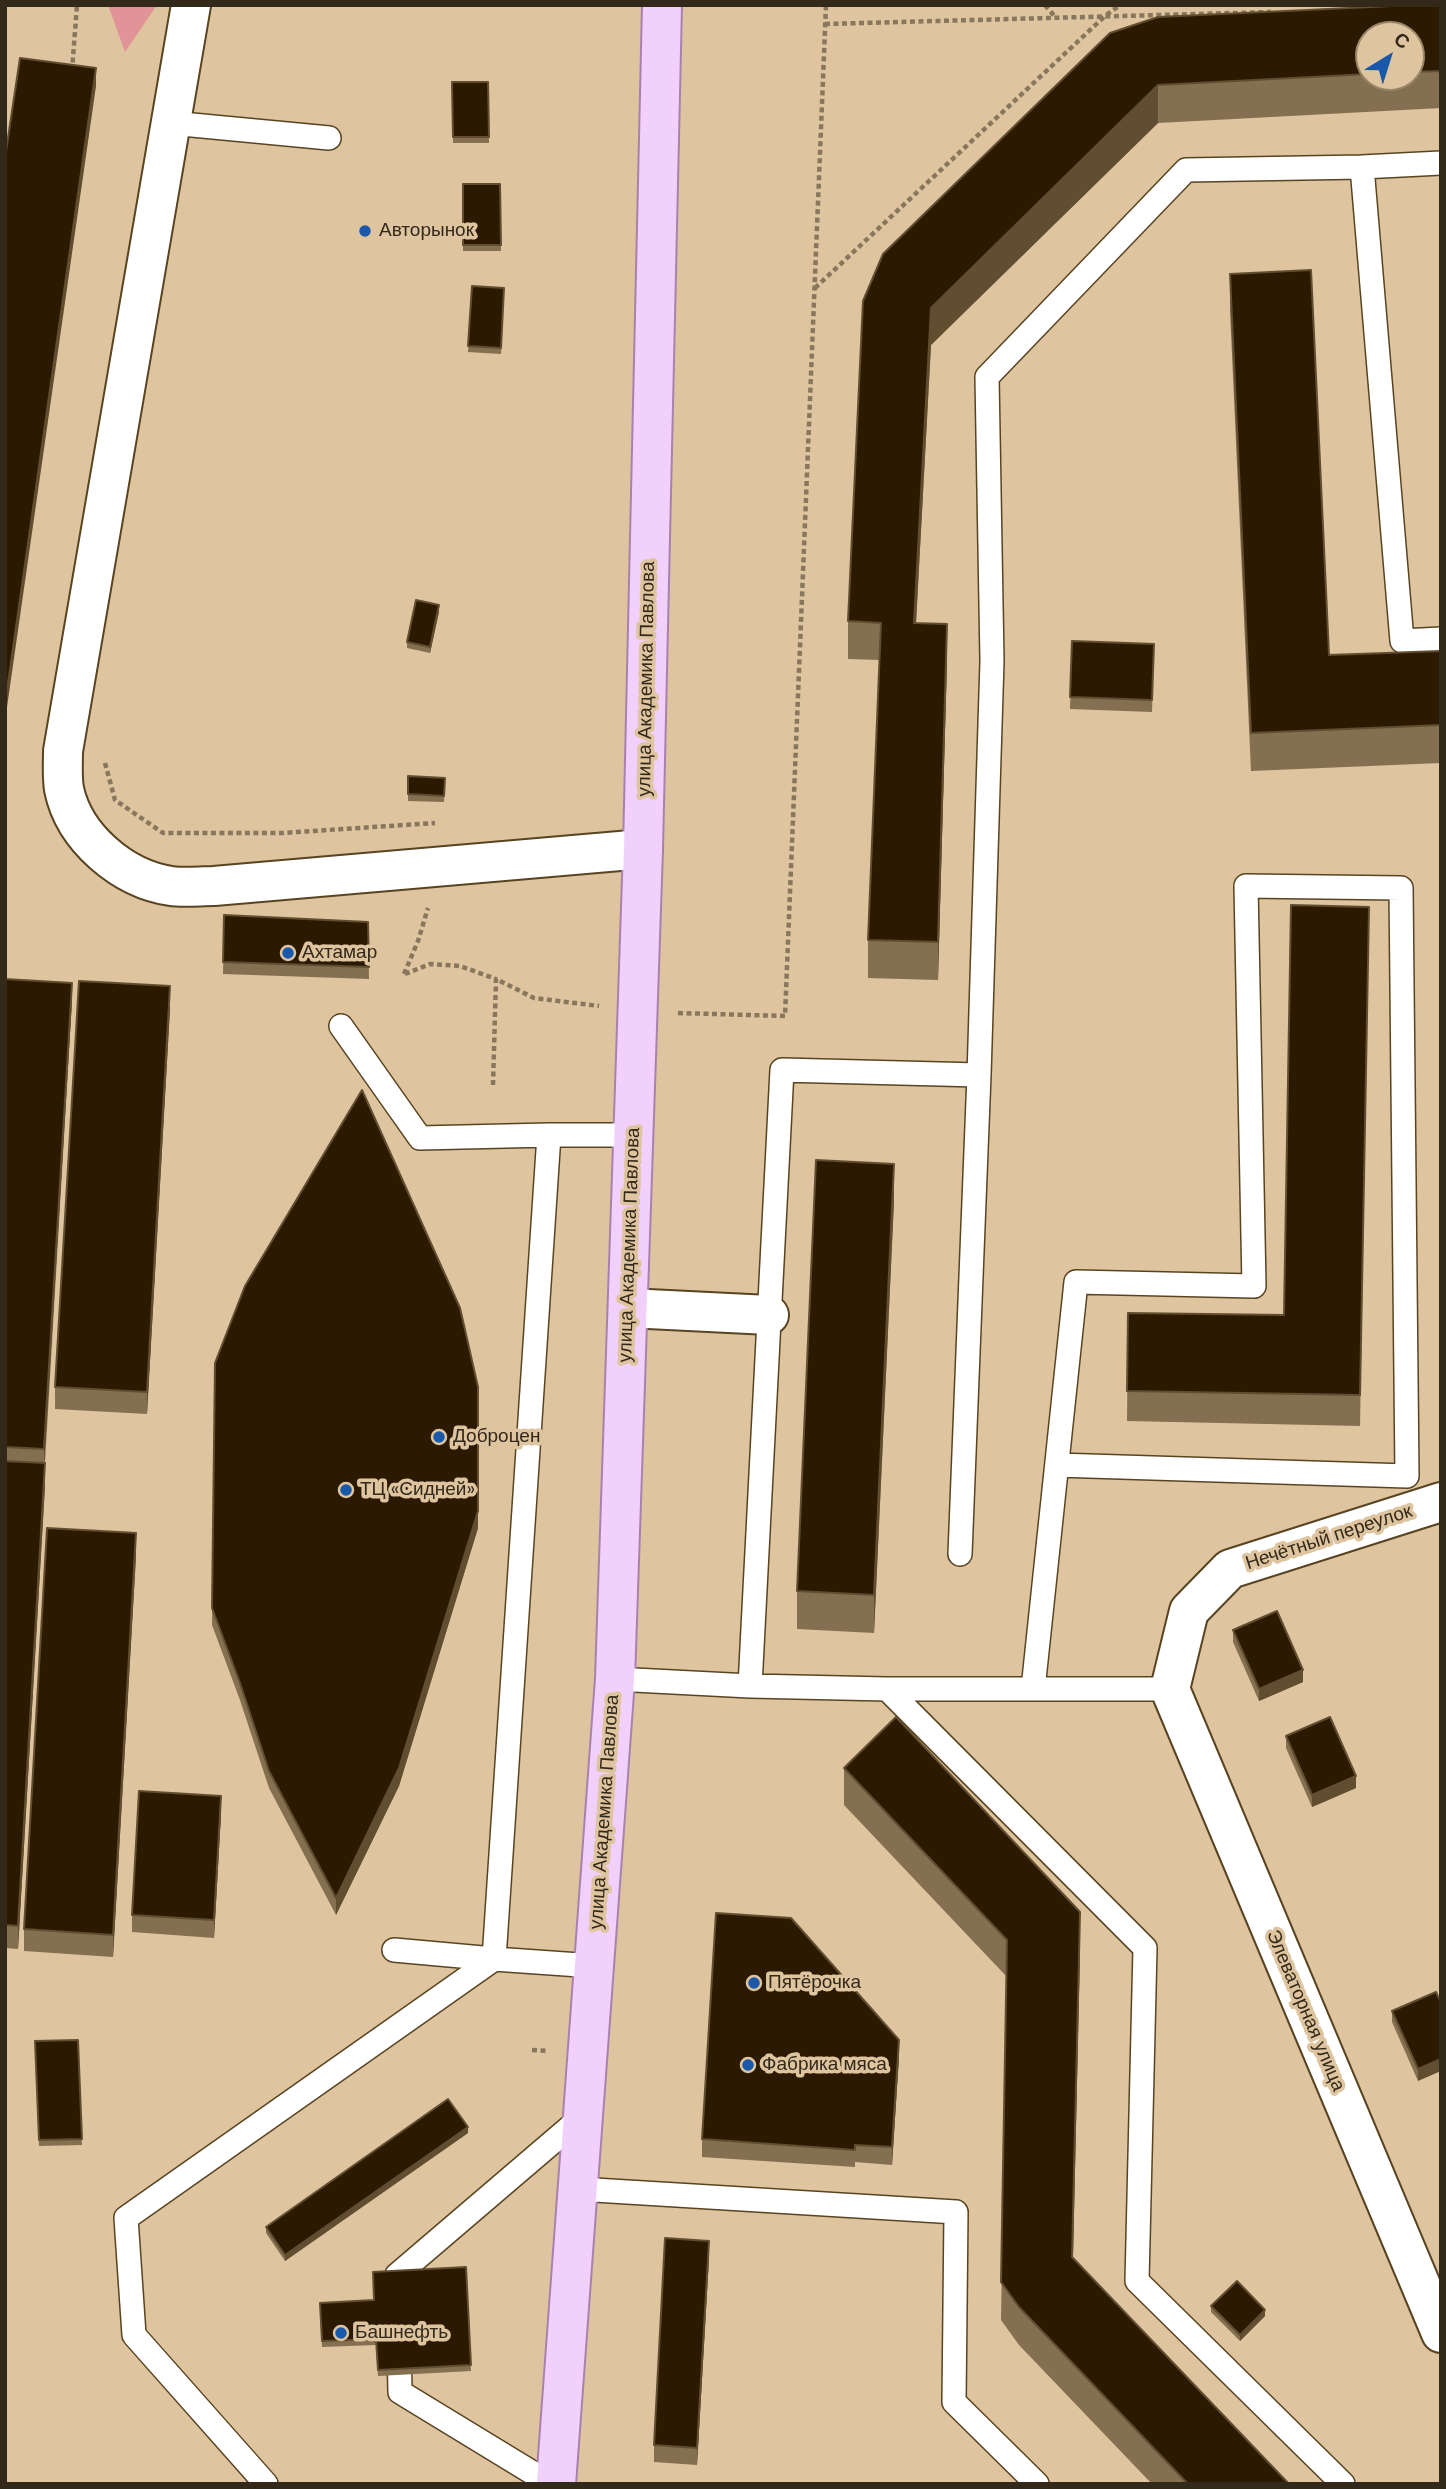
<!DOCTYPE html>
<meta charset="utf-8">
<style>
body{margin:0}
#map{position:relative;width:1446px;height:2489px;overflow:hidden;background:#dec49f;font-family:"DM Sans",sans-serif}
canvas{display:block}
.frame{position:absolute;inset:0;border:7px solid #33291b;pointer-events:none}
.north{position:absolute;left:1355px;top:21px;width:70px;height:70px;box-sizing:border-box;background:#dec49f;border:2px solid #9a866a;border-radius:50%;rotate:38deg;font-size:19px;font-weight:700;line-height:28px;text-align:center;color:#33291b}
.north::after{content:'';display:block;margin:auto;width:24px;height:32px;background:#1a58a9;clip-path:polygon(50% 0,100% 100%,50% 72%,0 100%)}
</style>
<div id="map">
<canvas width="1446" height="2489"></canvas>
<div class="frame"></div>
<div class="north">С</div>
</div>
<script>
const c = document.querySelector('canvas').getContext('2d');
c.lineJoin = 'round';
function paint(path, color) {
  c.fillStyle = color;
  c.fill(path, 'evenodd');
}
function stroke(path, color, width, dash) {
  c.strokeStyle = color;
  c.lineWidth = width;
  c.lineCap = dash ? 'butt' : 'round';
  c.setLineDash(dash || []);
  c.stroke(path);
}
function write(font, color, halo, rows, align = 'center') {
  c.font = font + ' "DM Sans",sans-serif';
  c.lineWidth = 7;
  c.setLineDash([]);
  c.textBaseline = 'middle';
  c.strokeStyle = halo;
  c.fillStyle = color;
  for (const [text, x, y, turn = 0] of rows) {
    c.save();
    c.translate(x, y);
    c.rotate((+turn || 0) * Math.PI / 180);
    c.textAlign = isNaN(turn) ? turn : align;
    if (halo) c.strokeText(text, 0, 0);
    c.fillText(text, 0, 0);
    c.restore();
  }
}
paint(new Path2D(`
 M108 5H157L125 52Z`), '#e19497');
const lane = new Path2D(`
 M171 123 329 138
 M1441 163 1362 167 1402 641 1441 639
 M341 1026 420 1138 549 1135
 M979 1075 992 661 987 377 1186 170 1362 167
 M960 1554 979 1075 782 1070 750 1686 887 1689H1170
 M615 1679 750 1686
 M887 1689 1145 1948 1137 2281 1343 2484
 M1033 1689 1076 1282 1254 1286 1246 886 1401 888 1407 1476 1057 1465
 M394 1950 494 1959
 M594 1966 494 1959 549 1135H633
 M578 2189 956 2212 954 2402 1037 2484
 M398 2297 397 2275 583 2116
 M399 2345 400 2392 551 2484
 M266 2484 134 2335 126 2218 494 1959`);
const street = new Path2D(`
 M628 1308 769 1315
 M1441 1502 1230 1569 1189 1611 1170 1689 1441 2333`);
const secondary = new Path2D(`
 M191 5 63 751C63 764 62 777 64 789 74 838 123 879 171 886 184 888 200 886 214 886L643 849`);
const primary = new Path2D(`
 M556 2484 615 1679 643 849 662 5`);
stroke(lane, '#594422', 26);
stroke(street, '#594422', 42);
stroke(secondary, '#594422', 42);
stroke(primary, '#a882ac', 42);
stroke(new Path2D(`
 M1045 5 1056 18
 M825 24 1271 12
 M72 71 77 5
 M815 288 1105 16 1120 5
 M105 763 115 800 163 833H282L435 823
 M404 974 418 941 428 908
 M405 974 430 964 460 966 496 979
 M678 1013 785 1016 826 5
 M493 1085 496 979 534 998 599 1006
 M532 2050 549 2051`), '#88765d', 4.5, [5, 3.5]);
stroke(lane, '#fff', 23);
stroke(street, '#fff', 38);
stroke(secondary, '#fff', 38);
stroke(primary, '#f1d1fc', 38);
paint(new Path2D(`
 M1441 5V108L1158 123 931 345 916 623 947 661 938 980 868 978V940L880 660 848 659V621L863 301 1110 33ZM1369 35H1411V77H1369Z
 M452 82H488L489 143H453Z
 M463 184H500L501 251H463Z
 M1230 274 1329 655 1441 651V763L1251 771 1230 311Z
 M472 286 504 288 501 354 468 352Z
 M439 612 430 653 407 648V642Z
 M1072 641 1154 644 1152 712 1070 709Z
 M408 776 445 778 444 802 408 801Z
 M1369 907 1360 1426 1127 1421 1128 1313 1284 1315Z
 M224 915 368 922 369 979 223 974Z
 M5 979 72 1000 45 1463V1486L18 1949 5 1948Z
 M170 1009 147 1414 55 1409V1387Z
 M894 1201 874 1633 797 1629V1591Z
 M215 1363 478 1387V1528L399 1786 336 1915 269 1788 240 1700 212 1625Z
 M136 1556 113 1957 24 1951V1929Z
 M1233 1630 1303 1682 1259 1701 1233 1642Z
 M1286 1736 1356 1788 1312 1807 1286 1748Z
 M844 1768 1080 1950 1073 2258 1289 2484H1152L1019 2345 1001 2320 1007 1977 844 1805Z
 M221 1814 214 1938 132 1932V1915Z
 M1441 2003 1418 2081 1392 2022V2011Z
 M78 2040 82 2145 39 2146 35 2041Z
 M899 2057 892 2165 855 2162V2167L702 2157V2139Z
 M468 2133 285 2261 266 2233V2227Z
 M709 2258 697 2465 654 2462V2445Z
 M466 2267 471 2371 378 2376 376 2345 322 2347 320 2303 374 2300Z
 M1211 2306 1265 2316 1240 2341 1211 2312Z`), '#846f50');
paint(new Path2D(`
 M96 68V86L5 721V704Z
 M1158 85V123L931 345 914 660V623L931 308Z
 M439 605V612L430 653V647Z
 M947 624V661L938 980V942Z
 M72 983V1000L44 1467V1449Z
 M170 986V1009L147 1414V1392Z
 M894 1164V1201L874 1633V1595Z
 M45 1463V1486L18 1949V1926Z
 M478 1511V1528L399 1786 336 1915V1898Z
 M136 1533V1556L113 1957V1935Z
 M1303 1670V1682L1259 1701V1689Z
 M1356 1776V1788L1312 1807V1795Z
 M221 1796V1814L214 1938V1920Z
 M1080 1912V1950L1072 2295V2257Z
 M899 2040V2057L892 2165V2147Z
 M1441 2059V2071L1418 2081V2069Z
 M468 2127V2133L285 2261V2255Z
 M709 2241V2258L697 2465V2448Z
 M1265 2310V2316L1240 2341V2335Z`), '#614d30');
const building = new Path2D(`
 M1413 5H1441V71L1411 72V35H1369V74L1158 85 931 308 914 623 947 624 938 942 868 940 881 623 848 621 863 301 883 254 1110 33 1158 17Z
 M20 58 96 68 5 704V158Z
 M452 82H488L489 137H453Z
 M463 184H500L501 245H463Z
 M1311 270 1329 655 1441 651V725L1251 733 1230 274Z
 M472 286 504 288 501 348 468 346Z
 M416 600 439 605 430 647 407 642Z
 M1072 641 1154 644 1152 700 1070 697Z
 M408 776 445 778 444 796 408 794Z
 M1291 905 1369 907 1360 1395 1127 1391 1128 1313 1284 1315Z
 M224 915 368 922 369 967 223 962Z
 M5 979 72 983 44 1449 5 1447Z
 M79 981 170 986 147 1392 55 1387Z
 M362 1090 460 1308 478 1387V1511L399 1768 336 1898 269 1771 240 1683 212 1608 215 1363 245 1286Z
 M816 1160 894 1164 874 1595 797 1591Z
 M5 1461 45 1463 18 1926 5 1925Z
 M47 1528 136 1533 113 1935 24 1929Z
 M1277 1611 1303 1670 1259 1689 1233 1630Z
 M896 1717 1080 1912 1072 2257 1289 2484H1188L1019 2307 1001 2282 1007 1940 844 1768Z
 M1330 1717 1356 1776 1312 1795 1286 1736Z
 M139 1791 221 1796 214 1920 132 1915Z
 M716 1913 791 1918 899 2040 892 2147 855 2145V2150L702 2139Z
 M1436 1992 1441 2003V2059L1418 2069 1392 2011Z
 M78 2040 82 2139 39 2140 35 2041Z
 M448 2099 468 2127 285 2255 266 2227Z
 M665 2238 709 2241 697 2448 654 2445Z
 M466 2267 471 2365 378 2370 376 2339 322 2341 320 2303 374 2300 373 2272Z
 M1237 2281 1265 2310 1240 2335 1211 2306Z`);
paint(building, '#2b1a00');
stroke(building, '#614d30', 2);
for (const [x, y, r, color] of [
 [365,231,7,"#1a58a9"],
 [288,953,7,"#1a58a9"],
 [439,1437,7,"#1a58a9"],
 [346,1490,7,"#1a58a9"],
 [754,1983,7,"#1a58a9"],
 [748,2065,7,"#1a58a9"],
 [341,2333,7,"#1a58a9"]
]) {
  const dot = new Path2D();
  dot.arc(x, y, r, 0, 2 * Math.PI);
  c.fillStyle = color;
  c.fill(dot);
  stroke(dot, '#dec49f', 2.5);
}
write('19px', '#33291b', '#dec49f', [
 ["Авторынок",379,231],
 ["Ахтамар",302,953],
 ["Доброцен",453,1437],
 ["ТЦ «Сидней»",360,1490],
 ["Пятёрочка",768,1983],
 ["Фабрика мяса",762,2065],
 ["Башнефть",355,2333]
], 'left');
write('19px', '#33291b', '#dec49f', [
 ["улица Академика Павлова",647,679,-89],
 ["улица Академика Павлова",630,1245,-88],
 ["Нечётный переулок",1329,1538,-18],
 ["улица Академика Павлова",605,1812,-86],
 ["Элеваторная улица",1305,2011,67]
]);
</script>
